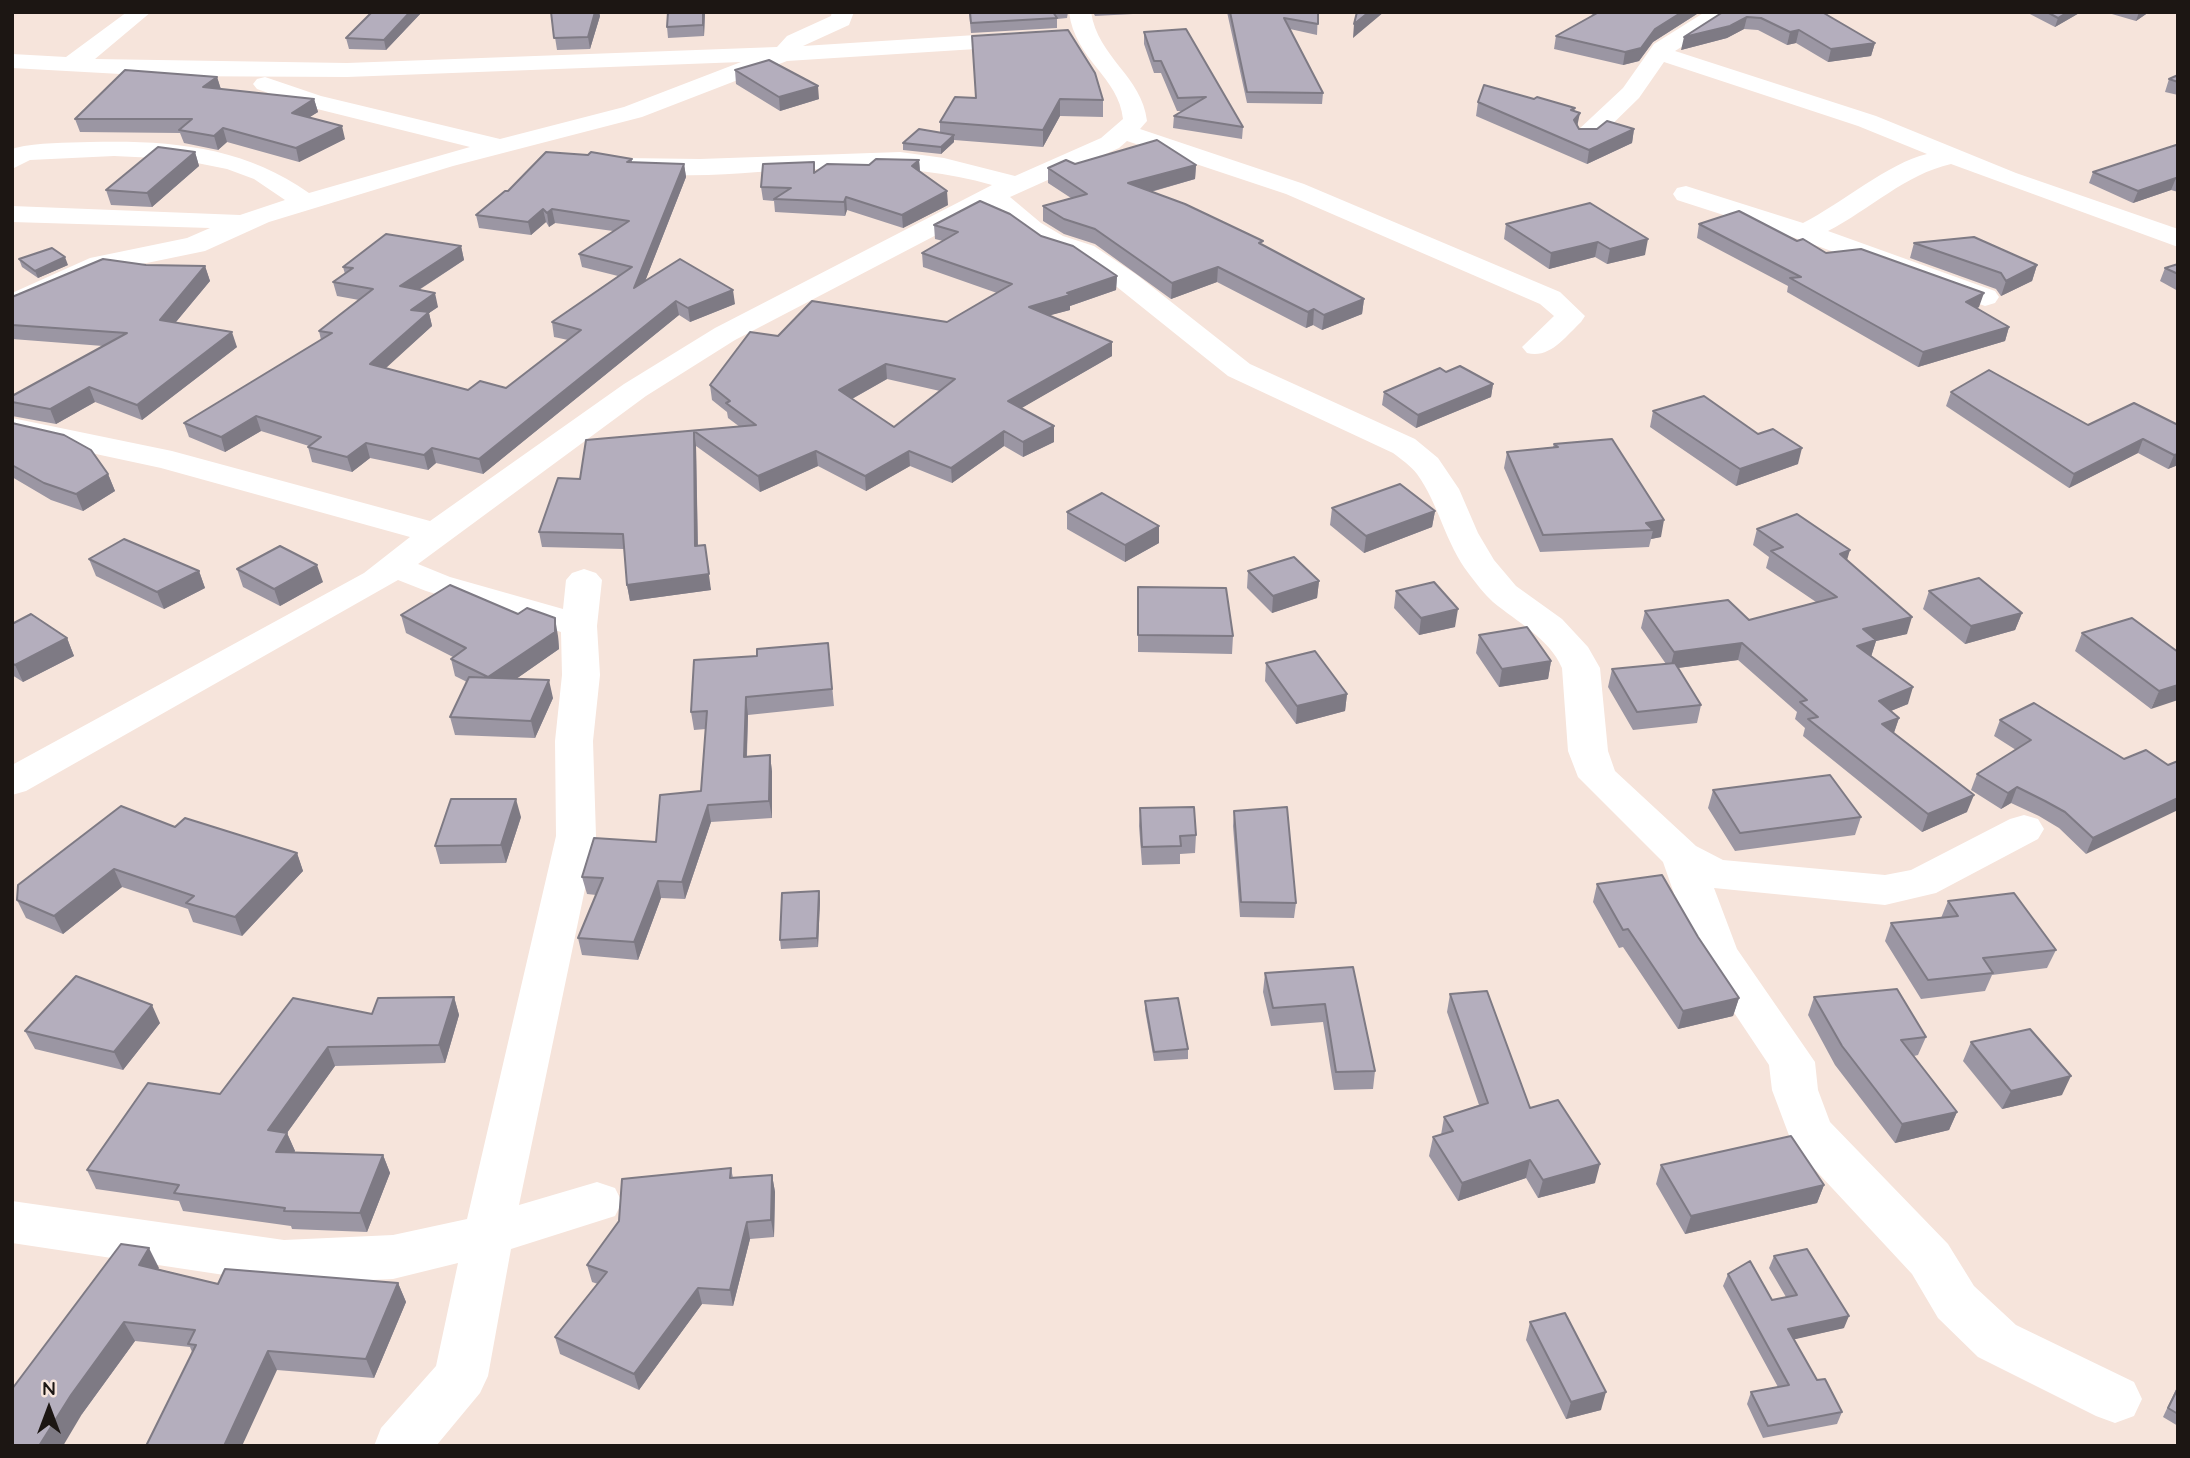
<!DOCTYPE html>
<style>
body{margin:0}
#map{position:relative;width:2190px;height:1458px;overflow:hidden;background:#f6e4db;font-family:Quicksand,sans-serif}
canvas{display:block}
.frame{position:absolute;inset:0;border:14px solid #1c1613;pointer-events:none}
.north{position:absolute;left:14px;top:1374px;width:70px;height:70px;-webkit-text-stroke:5px #f6e4db;paint-order:stroke;rotate:0deg;font-size:19px;font-weight:700;line-height:28px;text-align:center;color:#1c1613}
.north::after{content:'';display:block;margin:auto;width:24px;height:32px;background:#1c1613;clip-path:polygon(50% 0,100% 100%,50% 72%,0 100%)}
</style>
<div id="map">
<canvas width="2190" height="1458"></canvas>
<div class="frame"></div>
<div class="north">N</div>
</div>
<script>
const c = document.querySelector('canvas').getContext('2d');
c.lineJoin = 'round';
function paint(path, color) {
  c.fillStyle = color;
  c.fill(path, 'evenodd');
}
function stroke(path, color, width, dash) {
  c.strokeStyle = color;
  c.lineWidth = width;
  c.lineCap = dash ? 'butt' : 'round';
  c.setLineDash(dash || []);
  c.stroke(path);
}
paint(new Path2D(`
 M127 12H151L95 59 347 63 777 47 787 36 831 16 832 12H854L849 25 803 46 1023 32 1034 39 1023 46 787 61 642 117 453 166 269 222 205 251 108 271 12 313V293L90 258 187 238 210 228 12 222V206L240 215 285 200 254 179 227 169 177 159 114 156 30 160 12 169V150L15 148C39 142 66 143 90 142 169 140 243 146 309 193L470 147 305 106 257 89 253 84 257 79 265 77 321 96 500 139 624 107 741 62 347 77 157 76 12 68V54L66 57Z
 M1069 12H1091C1098 58 1142 76 1147 121L1140 129 1304 184 1560 292 1585 316 1581 322C1565 337 1550 359 1527 353L1522 347 1554 316 1540 304 1286 194 1127 141 1119 148 1010 197 1041 223 1063 236 1094 246 1137 275 1250 364 1415 439 1438 458 1459 489 1478 533 1494 560 1516 586 1562 619 1588 647 1600 668 1608 751 1615 771 1696 846 1723 860 1885 875 1911 870 2010 819 2024 815 2038 819 2044 829 2038 839 1936 893 1885 905 1714 888 1737 949 1815 1062 1818 1090 1830 1122 1948 1244 1974 1286 2016 1325 2134 1382 2142 1399 2134 1416 2115 1423 2096 1416 1978 1357 1938 1318 1912 1274 1793 1146 1772 1090 1769 1065 1695 954 1663 862 1578 777 1568 751 1562 668C1549 638 1517 622 1493 602 1484 594 1476 583 1469 574 1445 543 1439 504 1417 474 1411 466 1401 459 1393 453L1228 376 1117 287 1074 258 1043 248 1023 235 990 207 735 340 646 396 418 564 450 577 563 609 566 580 572 573 584 569 596 573 602 580 597 626 600 675 593 741 596 836 519 1205 597 1182 615 1188 622 1202 615 1216 511 1249 488 1376 480 1393 436 1446H374L381 1428 436 1366 458 1263 393 1279 284 1284 12 1243V1201L284 1240 393 1235 467 1219 556 836 555 741 562 675 561 632 426 591 398 580 26 791 12 795V765L364 573 410 537 161 468 12 436V418L172 451 430 521 624 384 715 328 992 185C914 162 838 168 758 172 715 175 667 179 624 168L620 163 624 158 700 159 900 152 944 158 1015 176 1101 138 1123 119C1119 77 1075 60 1069 12Z
 M1705 12H1737L1675 51 1876 116 2016 173 2178 229V247L1951 164C1906 174 1869 210 1828 231L1995 291 1999 297 1995 303 1985 306 1795 238 1677 200 1673 194 1677 188 1686 186 1803 223C1841 204 1888 163 1927 154L1858 126 1664 62 1639 98 1595 141H1577L1574 136 1577 131 1623 88 1654 44Z`), '#fff');
paint(new Path2D(`
 M422 12 386 50 349 49 346 38Z
 M551 12H599L600 16 590 49 557 50Z
 M705 12 704 36 668 38 667 27Z
 M969 12H1068L1067 18 1057 19V28L971 33Z
 M1093 12H1152V13L1095 16Z
 M1227 12H1318L1317 35 1290 29 1323 93 1322 104 1247 103Z
 M1588 12H1700L1653 42 1639 61 1623 65 1554 49 1556 36 1593 15Z
 M1723 12H1822L1875 43 1871 56 1828 62 1796 43 1787 45 1758 30 1744 29 1727 38 1681 50Z
 M2026 12H2081L2055 27Z
 M2105 12H2149L2136 21Z
 M1144 32 1243 127 1242 139 1173 128 1174 116 1183 111H1177L1161 73H1154L1144 44Z
 M972 36 1103 100V117L1060 116 1043 147 954 140V142L941 154 903 150V143L940 133V122L976 98Z
 M735 70 819 99 780 111 736 84Z
 M2178 75V95L2165 92 2169 79Z
 M217 77 221 89 314 99 318 112 309 117 345 139 299 162 227 142 218 150 184 143 180 133 80 132 75 119Z
 M1534 99 1575 108 1574 111 1578 126 1579 129H1634L1632 143 1587 164 1476 116 1478 102Z
 M2178 146V192L2171 190 2133 203 2089 183 2093 172Z
 M195 152 199 166 152 207 111 205 106 190Z
 M632 159V162L684 164 686 177 645 281 735 304 690 322 679 315 483 474 436 463 428 470 370 458 352 472 312 462 308 447 309 446 261 431 225 452 189 437 184 423 321 340 319 331 359 300 337 296 333 282 345 274 343 267 461 246 464 260 419 290 438 307 429 313 432 326 385 368 468 390 506 388 568 340 554 337 552 322 618 276 582 267 579 254 613 231 555 223 549 227 546 222 531 235 479 228 476 215 508 191Z
 M919 160 920 171 948 205 903 228 847 210 845 216 775 212 774 201 763 200 761 187 814 162 815 172Z
 M1075 164 1196 165 1195 179 1151 192 1263 245 1364 299 1362 314 1322 330 1313 325 1306 328 1217 282 1171 299 1095 244 1064 234 1043 221V206L1071 198 1048 183V168Z
 M1590 203 1645 255 1607 264 1595 257 1549 269 1504 239 1506 224Z
 M1699 224 1797 241 1826 253 1979 307 1977 308 2009 327 2005 341 1918 367 1787 292 1788 286 1697 238Z
 M934 225 1041 236 1117 276 1116 290 1070 306V310L1050 315 1112 356 1021 408 1054 426V442L1023 457 1004 446 952 483 910 466 866 491 818 466 760 492 696 446 698 546 711 590 630 601 627 585 624 549 542 547 539 532 580 479 586 440 740 427 728 418 727 412 712 400 710 385 778 336 947 322 997 293 923 267 922 253 943 241 935 239ZM887 379 940 391 894 427 852 399Z
 M1914 243 2037 265 2032 281 2001 296 1996 289 1910 258Z
 M19 259 68 265 38 278 22 267Z
 M2178 264V291L2160 281 2165 268Z
 M146 265 205 266 210 281 176 322 237 347 142 420 95 402 56 424 12 416V396L103 346 12 339V297Z
 M1446 372 1493 384 1491 397 1416 428 1382 405 1384 392Z
 M1951 392 2088 425H2178V465L2168 469 2138 453 2069 488 1946 406Z
 M1653 411 1798 464 1736 486 1650 427Z
 M12 423 108 474 115 491 83 511 51 500 12 477Z
 M1554 444 1661 537 1651 539 1649 547 1540 552 1504 468 1507 452 1553 447Z
 M1332 508 1435 511 1432 527 1364 553 1330 525Z
 M1067 512 1159 543 1125 562 1067 529Z
 M1757 529 1847 560 1907 634 1876 641 1871 656 1908 704 1891 711 1899 718 1894 733 1967 812 1922 832 1803 736 1805 728 1795 719 1797 712 1738 660 1678 668 1701 705 1697 723 1633 730 1608 687 1612 669 1666 664 1641 628 1645 611 1749 620 1816 602 1766 568 1769 557 1753 545Z
 M89 559 199 571 205 588 164 609 96 576Z
 M237 569 323 582 280 606 243 587Z
 M1248 571 1319 581 1317 598 1272 613 1247 588Z
 M1138 587 1233 636 1232 654 1138 652Z
 M1396 591 1455 627 1419 635 1394 608Z
 M1929 591 2022 613 2015 630 1965 644 1923 609Z
 M401 615 558 636 559 649 516 679 553 698 535 738 455 735 450 717 467 682 455 676 451 659 453 657 406 633Z
 M12 624 67 638 74 656 23 682 12 675Z
 M2082 633 2178 652 2151 709 2075 651Z
 M1479 635 1551 661 1548 679 1499 687 1476 653Z
 M828 643 834 706 748 715 747 756 770 755 772 772V818L711 822 685 899 661 898 638 960 582 955 578 938 596 895 587 894 582 877 656 842 701 791 706 729 694 730 691 712 757 656Z
 M1266 663 1347 694 1345 711 1296 724 1265 681Z
 M2000 720 2124 759 2146 750 2086 854 2059 828 2039 816 2011 803 2001 809 1971 790 1977 774 2016 750 1994 736Z
 M1713 790 1861 817 1855 835 1735 851 1708 808Z
 M1140 808 1196 835 1195 853 1180 854V864L1142 865 1139 826Z
 M1234 811 1296 903 1294 918 1240 917 1233 826Z
 M521 817 506 863 440 864 435 846Z
 M175 827 297 853 303 871 242 936 193 922 188 909 122 887 63 934 26 918 17 900Z
 M1597 884 1698 937 1739 998 1733 1016 1678 1029 1623 947 1619 948 1593 902Z
 M819 891 820 900 818 947 781 949 780 940Z
 M1948 901 2056 950 2047 968 1992 975 1985 991 1921 999 1885 941 1891 923 1941 918Z
 M1353 967 1375 1071 1373 1089 1334 1090 1323 1022 1271 1026 1263 992 1265 973Z
 M1450 994 1530 1108 1595 1183 1538 1198 1526 1178 1458 1201 1429 1156 1433 1137 1441 1135 1444 1117 1479 1105 1447 1012Z
 M454 997 459 1015 445 1063 335 1066 287 1133 295 1151 294 1152 383 1155 390 1173 367 1232 292 1229 291 1226 183 1211 179 1201 96 1189 87 1170 220 1094 372 1014Z
 M1814 997 1926 1037 1918 1055 1914 1056 1957 1112 1949 1130 1895 1143 1835 1065 1808 1015Z
 M1145 1001 1188 1049V1059L1154 1061 1145 1010Z
 M160 1023 123 1070 35 1049 25 1031Z
 M1971 1042 2062 1095 2002 1109 1963 1061Z
 M1661 1165 1824 1185 1817 1203 1685 1234 1656 1184Z
 M731 1168 733 1178 772 1175 775 1192 774 1237 750 1239 733 1306 702 1304 639 1390 560 1354 555 1337 598 1284 592 1282 587 1265Z
 M1774 1256 1844 1328 1794 1339 1817 1380 1842 1412 1837 1424 1763 1438 1747 1404 1751 1392 1778 1387 1723 1286 1728 1274 1772 1300 1786 1297 1769 1268Z
 M159 1268 158 1269 218 1284 398 1283 406 1302 374 1378 277 1370 192 1352 190 1347 135 1341 82 1414 12 1446Z
 M1530 1322 1601 1410 1566 1419 1526 1340Z
 M2178 1385V1426L2163 1417Z`), '#9b96a3');
paint(new Path2D(`
 M410 12H422L386 50 384 40Z
 M595 12H599L600 16 590 49 588 37Z
 M703 12H705L704 36 703 25Z
 M1369 12H1384L1353 38 1354 24Z
 M1682 12H1700L1653 42 1639 61 1623 65 1625 52 1655 29Z
 M2068 12H2081L2055 27 2058 18Z
 M2139 12H2149L2136 21Z
 M1747 17 1744 29 1727 38 1681 50 1684 37Z
 M1799 30 1796 43 1787 45 1790 32Z
 M1875 43 1871 56 1828 62 1831 49Z
 M217 77 221 90 203 87Z
 M818 86 819 99 780 111 779 97Z
 M314 99 318 112 296 126 292 113Z
 M1060 99V116L1043 147V130Z
 M1580 113 1577 127 1574 120Z
 M342 126 345 139 299 162 296 148Z
 M223 128 227 142 218 150 214 136Z
 M1634 129 1632 143 1587 164 1589 150Z
 M954 135V142L941 154V147Z
 M195 152 199 166 152 207 147 193Z
 M919 160 920 173 912 166Z
 M684 164 686 177 637 302 634 288Z
 M1196 165 1195 179 1128 198V183Z
 M2176 178 2171 190 2133 203 2138 191Z
 M947 191 948 205 903 228 902 215Z
 M846 197 847 210 845 216 844 202Z
 M543 209 546 222 531 235 528 222Z
 M552 209 555 223 549 227 547 213Z
 M1648 239 1645 255 1607 264 1610 249Z
 M1598 242 1595 257 1549 269 1551 253Z
 M461 246 464 260 403 300 400 286Z
 M65 257 68 265 38 278 35 271Z
 M2037 265 2032 281 2001 296 2006 281Z
 M205 266 210 281 165 335 160 320Z
 M1218 267 1217 282 1171 299 1172 283Z
 M1117 276 1116 290 1070 306V310L1029 321V307Z
 M733 290 735 304 690 322 688 308Z
 M435 293 438 307 429 313 432 326 374 379 370 364 411 310Z
 M1984 293 1979 307 1961 316 1966 302Z
 M1364 299 1362 314 1322 330 1324 315Z
 M676 301 679 315 483 474 479 459Z
 M1314 309 1313 325 1306 328 1308 312Z
 M2009 327 2005 341 1918 367 1923 352Z
 M232 332 237 347 142 420 137 405Z
 M1112 342V356L1008 416V401Z
 M886 364 887 379 841 405 839 390Z
 M1493 384 1491 397 1416 428 1418 415Z
 M89 387 95 402 56 424 50 409Z
 M256 416 261 431 225 452 221 437Z
 M1054 426V442L1023 457V442Z
 M694 431 696 446 698 562 695 546Z
 M1004 431V446L952 483 951 468Z
 M2143 439 2138 453 2069 488 2074 474Z
 M366 443 370 458 352 472 347 457Z
 M432 448 436 463 428 470 424 455Z
 M1802 448 1798 464 1736 486 1740 469Z
 M816 451 818 466 760 492 758 476Z
 M909 451 910 466 866 491 865 476Z
 M2178 454V465L2168 469 2174 455Z
 M108 474 115 491 83 511 76 494Z
 M1435 511 1432 527 1364 553 1366 536Z
 M1664 520 1661 537 1651 539 1653 530 1646 523Z
 M1159 526V543L1125 562V545Z
 M705 545 711 590 630 601 627 585Z
 M1850 550 1845 567 1840 554Z
 M317 565 323 582 280 606 274 589Z
 M199 571 205 588 164 609 157 592Z
 M1319 581 1317 598 1272 613 1273 596Z
 M1458 609 1455 627 1419 635 1421 618Z
 M2022 613 2015 630 1965 644 1971 626Z
 M1912 617 1907 634 1876 641 1871 657 1852 662 1863 629Z
 M555 618 558 636 559 649 493 695 488 677Z
 M67 638 74 656 23 682 15 665Z
 M1742 643 1738 660 1670 669 1674 652Z
 M1551 661 1548 679 1499 687 1502 669Z
 M549 680 553 698 535 738 531 721Z
 M2178 685V700L2151 709 2159 691Z
 M1913 687 1908 704 1873 718 1879 701Z
 M1347 694 1345 711 1296 724 1297 706Z
 M746 697 748 715 746 774 744 757Z
 M1899 718 1893 735 1882 724Z
 M770 755 772 772V818L769 801Z
 M2017 787 2011 803 2001 809 2008 793Z
 M1974 795 1967 812 1922 832 1928 814Z
 M2178 798V810L2086 854 2093 838Z
 M516 799 521 817 506 863 501 845Z
 M708 805 711 822 685 899 682 882Z
 M297 853 303 871 242 936 235 917Z
 M114 869 122 887 63 934 54 916Z
 M658 881 661 898 638 960 634 942Z
 M819 891 820 900 818 947 817 938Z
 M454 997 459 1015 445 1063 439 1045Z
 M1739 998 1733 1016 1678 1029 1683 1011Z
 M152 1005 160 1023 123 1070 114 1052Z
 M328 1047 335 1066 276 1148 268 1130Z
 M2071 1076 2062 1095 2002 1109 2011 1091Z
 M1957 1112 1949 1130 1895 1143 1902 1124Z
 M287 1133 295 1151 283 1170 276 1152Z
 M383 1155 390 1173 367 1232 360 1213Z
 M1530 1160 1526 1178 1458 1201 1462 1183Z
 M1600 1164 1595 1183 1538 1198 1543 1180Z
 M772 1175 775 1192 774 1237 771 1220Z
 M1824 1185 1817 1203 1685 1234 1691 1216Z
 M747 1222 750 1239 733 1306 730 1290Z
 M149 1248 159 1268 150 1284 139 1265Z
 M398 1283 406 1302 374 1378 366 1359Z
 M698 1288 702 1304 639 1390 634 1374Z
 M1849 1316 1844 1328 1783 1342 1788 1329Z
 M124 1322 135 1341 82 1414 63 1446H39L71 1395Z
 M268 1351 277 1370 242 1446H224Z
 M1606 1392 1601 1410 1566 1419 1571 1402Z`), '#7e7a84');
const building = new Path2D(`
 M372 12H410L384 40 346 38Z
 M551 12H595L588 37 554 38Z
 M668 12H703V25L667 27Z
 M970 12H1053L1057 18 971 23Z
 M1230 12H1318V24L1284 18 1323 93 1247 92Z
 M1357 12H1369L1354 24Z
 M1599 12H1682L1655 29 1641 48 1625 52 1556 36Z
 M1723 12H1822L1875 43 1831 49 1799 30 1790 32 1761 18 1747 17 1730 26 1684 37Z
 M2047 12H2068L2058 18Z
 M1186 29 1243 127 1174 116 1206 97 1178 98 1161 61H1154L1144 32Z
 M1068 30 1095 73 1103 100 1060 99 1043 130 940 122 955 97 976 98 972 36Z
 M769 60 818 86 779 97 735 70Z
 M125 70 217 77 203 87 314 99 292 113 342 126 296 148 223 128 214 136 179 130 192 119H75Z
 M2178 75V82L2169 79Z
 M1484 85 1534 99 1537 97 1575 108 1571 110 1580 113 1574 120 1579 129H1597L1607 121 1634 129 1589 150 1478 102Z
 M919 129 954 135 941 147 903 143Z
 M1157 140 1196 165 1128 183 1185 204 1263 241 1259 243 1364 299 1324 315 1314 309 1308 312 1218 267 1172 283 1095 229 1064 219 1043 206 1087 194 1048 168 1066 160 1075 164Z
 M2176 145 2178 146V179L2176 178 2138 191 2093 172Z
 M158 147 195 152 147 193 106 190Z
 M546 152 588 155 591 152 632 159 627 162 684 164 634 288 680 259 733 290 688 308 676 301 479 459 432 448 424 455 366 443 347 457 308 447 321 437 256 416 221 437 184 423 332 333 319 331 373 289 333 282 353 268 343 267 386 234 461 246 400 286 435 293 411 310 429 312 370 364 468 390 480 381 506 388 581 330 552 322 632 267 579 254 629 221 552 209 547 213 543 209 528 222 476 215 505 191H508Z
 M876 159 919 160 912 166 947 191 902 215 846 197 844 202 774 199 791 188 761 187 763 164 814 162V173L827 164 869 165Z
 M980 201 1010 214 1041 236 1073 246 1117 276 1067 293 1070 295 1029 307 1112 342 1008 401 1054 426 1023 442 1004 431 951 468 909 451 865 476 816 451 758 476 694 431 695 546 705 545 709 574 627 585 623 534 539 532 558 478 580 479 586 440 756 425 726 403 730 401 710 385 750 332 778 336 812 301 947 322 1012 284 922 253 958 232 934 225ZM886 364 955 379 894 427 839 390Z
 M1590 203 1648 239 1610 249 1598 242 1551 253 1506 224Z
 M1739 211 1797 241 1803 239 1826 253 1861 249 1984 293 1966 302 2009 327 1923 352 1790 278 1801 277 1699 224Z
 M1974 237 2037 265 2006 281 2001 273 1914 243Z
 M52 248 65 257 35 271 19 259Z
 M103 259 146 265 205 266 160 320 232 332 137 405 89 387 50 409 12 402V396L127 333 12 325V297Z
 M2178 264V274L2165 268Z
 M1460 366 1493 384 1418 415 1384 392 1440 368 1446 372Z
 M1989 370 2088 425 2134 403 2178 425V454L2174 455 2143 439 2074 474 1951 392Z
 M1704 396 1758 434 1773 429 1802 448 1740 469 1653 411Z
 M12 423 64 435 91 450 108 474 76 494 44 483 12 465Z
 M1612 439 1664 520 1646 523 1653 530 1543 535 1507 452 1558 447 1554 444Z
 M1400 484 1435 511 1366 536 1332 508Z
 M1102 493 1159 526 1125 545 1067 512Z
 M1797 514 1850 550 1840 554 1912 617 1863 629 1876 640 1857 646 1913 687 1879 701 1899 718 1882 724 1974 795 1928 814 1808 719 1818 717 1800 702 1807 700 1742 643 1674 652 1645 611 1728 600 1749 620 1837 597 1771 551 1783 547 1757 529Z
 M124 539 199 571 157 592 89 559Z
 M280 546 317 565 274 589 237 569Z
 M1294 557 1319 581 1273 596 1248 571Z
 M1979 578 2022 613 1971 626 1929 591Z
 M1434 582 1458 609 1421 618 1396 591Z
 M450 585 518 614 527 608 544 614 555 618V632L488 677 451 659 466 648 401 615Z
 M1138 587 1226 588 1233 636 1138 635Z
 M31 614 67 638 15 665 12 663V624Z
 M2132 618 2178 652V685L2159 691 2082 633Z
 M1527 627 1551 661 1502 669 1479 635Z
 M828 643 832 689 746 697 744 757 770 755 769 801 708 805 682 882 658 881 634 942 578 938 603 878 582 877 594 838 656 842 660 795 701 791 707 711 691 712 694 660 757 656V649Z
 M1315 651 1347 694 1297 706 1266 663Z
 M1675 663 1701 705 1637 712 1612 669Z
 M469 677 549 680 531 721 450 717Z
 M2034 703 2124 759 2146 750 2168 765 2178 761V798L2093 838 2065 812 2045 801 2017 787 2008 793 1977 774 2031 740 2000 720Z
 M1830 775 1861 817 1740 833 1713 790Z
 M451 799H516L501 845 435 846Z
 M121 806 175 827 185 818 297 853 235 917 186 903 194 896 114 869 54 916 17 900 18 885Z
 M1194 807 1196 835 1180 836 1181 846 1142 847 1140 808Z
 M1287 807 1296 903 1241 902 1234 811Z
 M1662 875 1698 937 1739 998 1683 1011 1628 929 1623 930 1597 884Z
 M819 891 817 938 780 940 782 893Z
 M2014 893 2056 950 1983 958 1993 973 1928 980 1891 923 1958 916 1948 901Z
 M1353 967 1375 1071 1336 1072 1325 1004 1273 1008 1265 973Z
 M76 976 152 1005 114 1052 25 1031Z
 M1897 989 1926 1037 1901 1040 1957 1112 1902 1124 1842 1046 1814 997Z
 M1487 991 1530 1108 1558 1100 1600 1164 1543 1180 1530 1160 1462 1183 1433 1137 1453 1131 1444 1117 1488 1103 1450 994Z
 M454 997 439 1045 328 1047 268 1130 287 1133 276 1152 383 1155 360 1213 284 1211 285 1208 174 1193 179 1185 87 1170 148 1083 220 1094 293 998 372 1014 378 998Z
 M1178 998 1188 1049 1154 1052 1145 1001Z
 M2030 1029 2071 1076 2011 1091 1971 1042Z
 M1791 1136 1824 1185 1691 1216 1661 1165Z
 M731 1168 730 1178 772 1175 771 1220 747 1222 730 1290 698 1288 634 1374 555 1337 607 1272 587 1265 619 1221 622 1179Z
 M121 1244 149 1248 139 1265 218 1284 225 1269 398 1283 366 1359 268 1351 224 1446H146L196 1345 188 1344 195 1330 124 1322 71 1395 39 1446H12V1389Z
 M1807 1249 1849 1316 1788 1329 1817 1380 1825 1379 1842 1412 1768 1426 1751 1392 1789 1385 1728 1274 1750 1261 1772 1300 1797 1295 1774 1256Z
 M1565 1313 1606 1392 1571 1402 1530 1322Z
 M2178 1388V1414L2168 1408Z`);
paint(building, '#b4aebd');
stroke(building, '#7e7a84', 2);
</script>
